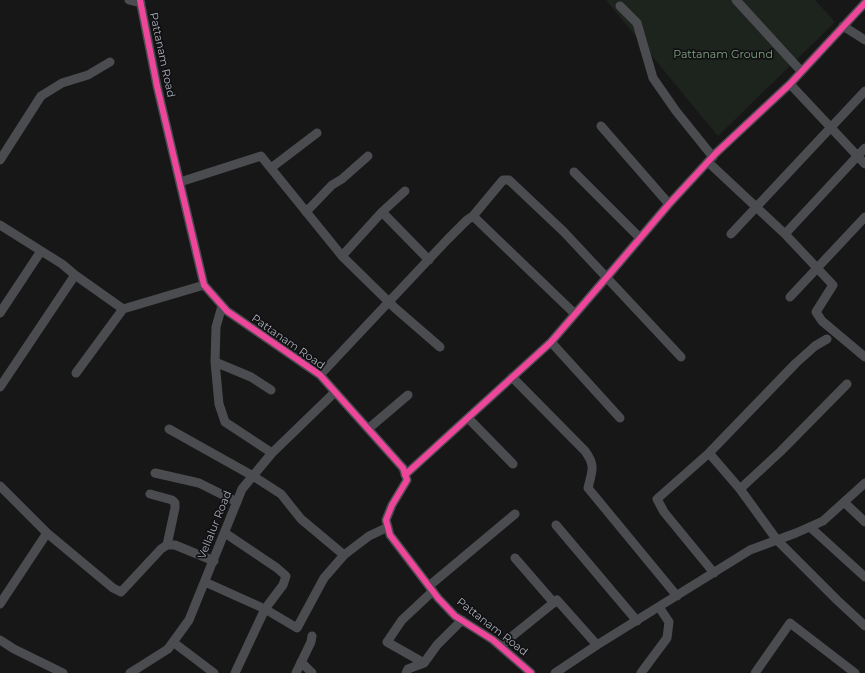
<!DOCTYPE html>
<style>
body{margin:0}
canvas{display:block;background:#171717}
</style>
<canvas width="865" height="673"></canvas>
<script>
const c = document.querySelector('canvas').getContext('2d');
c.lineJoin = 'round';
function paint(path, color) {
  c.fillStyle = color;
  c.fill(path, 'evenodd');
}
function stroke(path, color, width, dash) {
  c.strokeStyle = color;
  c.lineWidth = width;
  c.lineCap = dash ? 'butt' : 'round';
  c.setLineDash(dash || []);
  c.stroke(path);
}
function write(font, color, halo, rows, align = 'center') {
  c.font = font + ' Montserrat,sans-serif';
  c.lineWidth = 3.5;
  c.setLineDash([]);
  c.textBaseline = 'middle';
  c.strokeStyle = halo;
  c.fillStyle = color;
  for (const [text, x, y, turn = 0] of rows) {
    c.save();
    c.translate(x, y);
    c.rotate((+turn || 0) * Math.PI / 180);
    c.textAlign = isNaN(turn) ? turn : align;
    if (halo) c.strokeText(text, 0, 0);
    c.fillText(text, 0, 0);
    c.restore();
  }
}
paint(new Path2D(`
 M606 0H815L835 22 718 136Z`), '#1d241e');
stroke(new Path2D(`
 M129 0 141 3
 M140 0 157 86 204 285 227 311 320 375 403 468 407 480 392 505 386 520 390 535 438 598 455 616 493 640 531 673
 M736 0 801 71
 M620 6 637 23 653 78 676 111 713 157
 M843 26 865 40
 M790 84 865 164
 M601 126 669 204
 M0 160 41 96 62 83 88 75 110 62
 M708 162 785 234 833 285 816 312 822 321 865 357
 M271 168 317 133
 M574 172 640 238
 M180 182 261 156 342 256 395 308 440 347
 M306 212 332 185 342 179 368 156
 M382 212 429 260
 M473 216 575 314
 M0 225 62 264 75 275 123 309
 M731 234 865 91
 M785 234 865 148
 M342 256 382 212 405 191
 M790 297 865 217
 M222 306 216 327 215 362 219 404 225 422 272 453
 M0 313 41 251
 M551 342 620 418
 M215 362 251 377 271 390
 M76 373 123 309 204 285
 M320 375 447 240 467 220 473 216 503 180H509L564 232 681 357
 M512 377 585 451C596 466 592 471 588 488L677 596
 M0 387 75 275
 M468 418 513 464
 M169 429 253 476 281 494 301 519 344 555
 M368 429 408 395
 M709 453 740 489 777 540 837 600 865 626
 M155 473 199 483 237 502
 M405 475 551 342 607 277 669 204 716 153 790 84 865 3
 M0 486 47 533 113 588 121 592 161 549 167 545H175L214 561
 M740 489 780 452 847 384
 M150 494 172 500 175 503V508L167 545
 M844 502 865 522
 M556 525 637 621
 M810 527 865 577
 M225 533 277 568 286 576 283 585 265 609 235 673
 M515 558 554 603
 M714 573 664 512 657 499 709 453 796 363 815 346 827 339
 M205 582 265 609 297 628 324 578 344 555 369 536 388 527
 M429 586 515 514
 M0 604 47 533
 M0 640 14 649 63 673
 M173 642 214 673
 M500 646 557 600 597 645
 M301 662 312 673
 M424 663 387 642 402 620 433 591
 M130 673 168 649 189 620 242 489 272 453 335 392
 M296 673 311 642 312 636
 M406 673 408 669 424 663 437 645 462 620
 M555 673 597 645 750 550 796 533 823 521 865 483
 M641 673 667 638 669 622 659 607
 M755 673 790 623 855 673`), '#4b4c50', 9);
stroke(new Path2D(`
 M140 0 157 86 204 285 227 311 320 375 403 468 407 480 392 505 386 520 390 535 438 598 455 616 493 640 531 673
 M405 475 551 342 607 277 669 204 716 153 790 84 865 3`), '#ed469a', 6);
write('11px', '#a8adb8', '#111113', [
 ["Pattanam Road",162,55,78],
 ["Pattanam Road",288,342,35],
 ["Vellalur Road",215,525,-68],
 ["Pattanam Road",492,627,38]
]);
write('11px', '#7fa381', '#111113', [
 ["Pattanam Ground",723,55]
]);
</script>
